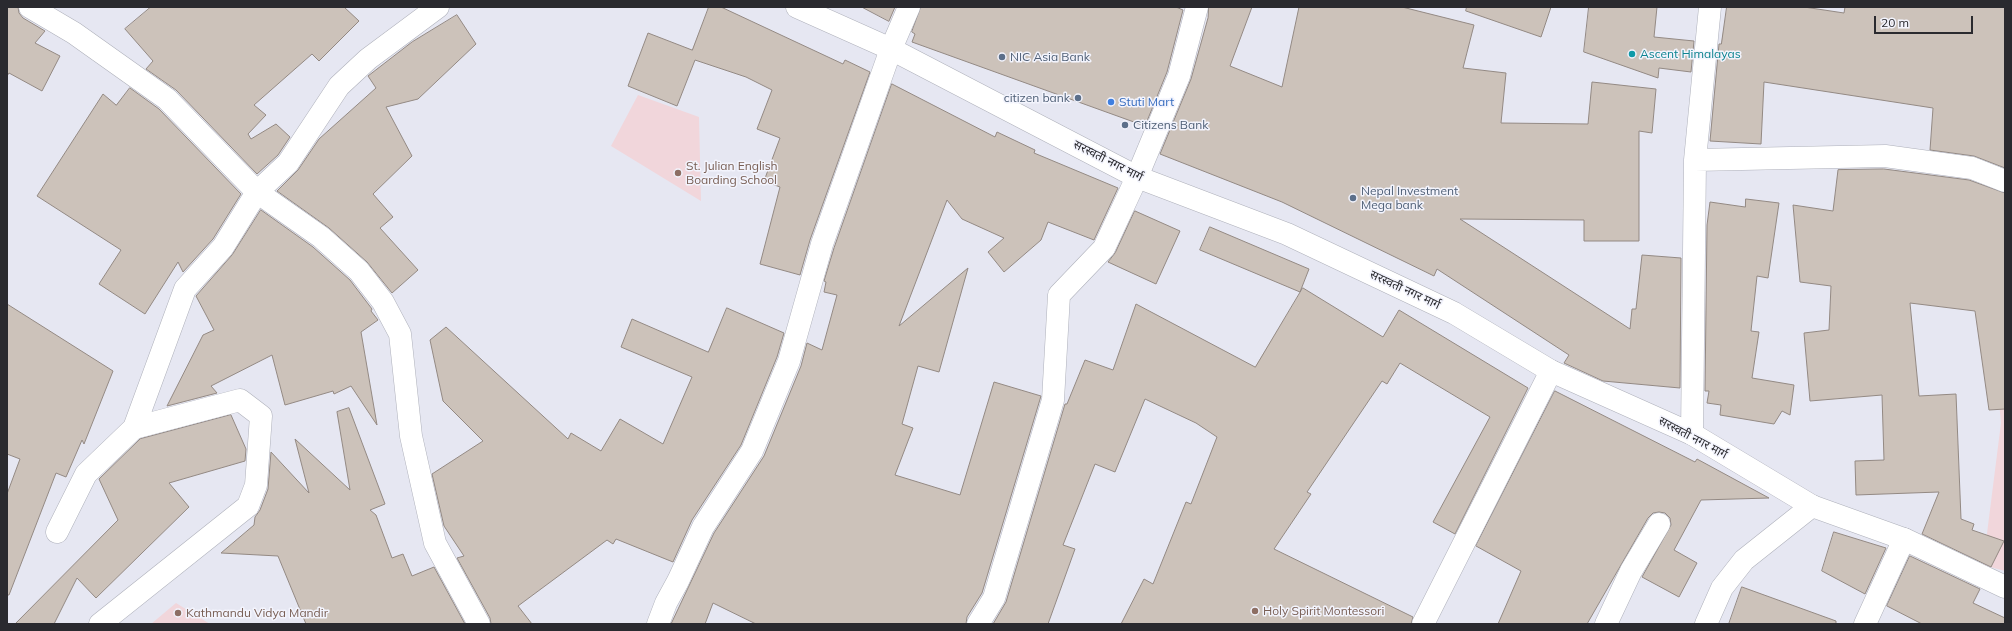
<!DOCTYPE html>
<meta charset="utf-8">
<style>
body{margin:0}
#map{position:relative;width:2012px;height:631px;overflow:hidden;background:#e6e7f2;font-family:Mulish,sans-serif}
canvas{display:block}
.frame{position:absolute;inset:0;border:8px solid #2a2a2f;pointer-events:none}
.scale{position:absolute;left:1874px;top:16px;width:99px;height:18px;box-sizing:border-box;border:2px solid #2a2a2f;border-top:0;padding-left:5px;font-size:12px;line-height:14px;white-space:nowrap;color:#2a2a2f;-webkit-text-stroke:3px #f3f4fd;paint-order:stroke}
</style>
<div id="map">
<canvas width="2012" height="631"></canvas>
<div class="frame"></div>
<div class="scale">20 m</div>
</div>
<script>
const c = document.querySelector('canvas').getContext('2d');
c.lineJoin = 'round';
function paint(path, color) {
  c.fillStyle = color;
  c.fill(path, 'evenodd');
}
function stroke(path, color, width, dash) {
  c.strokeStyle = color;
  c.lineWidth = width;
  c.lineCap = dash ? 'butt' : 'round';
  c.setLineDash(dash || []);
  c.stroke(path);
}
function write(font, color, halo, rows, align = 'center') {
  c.font = font + ' Mulish,"Noto Sans Devanagari",sans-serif';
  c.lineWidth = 3;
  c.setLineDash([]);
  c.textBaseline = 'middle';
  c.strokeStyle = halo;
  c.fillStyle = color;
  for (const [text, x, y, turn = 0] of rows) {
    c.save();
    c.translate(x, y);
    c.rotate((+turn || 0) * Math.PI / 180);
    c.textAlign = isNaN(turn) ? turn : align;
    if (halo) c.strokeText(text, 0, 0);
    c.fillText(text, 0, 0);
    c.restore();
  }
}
paint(new Path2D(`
 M638 95 699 117 701 201 611 146Z
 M1991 315 2005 316V571L1983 565 2001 423Z
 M176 603 210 624H151Z`), '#f1d6db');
const building = new Path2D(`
 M7 7H18L19 13 23 18 45 31 35 43 60 56 42 91 9 73 7 76Z
 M151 7H344L359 21 319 61 312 54 254 105 266 115 248 134 251 139 276 124 290 137 278 155 257 174 176 90 146 69 153 61 125 29Z
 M709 7H721L843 64 845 60 870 72 810 240 800 275 760 264 780 187 764 181 780 138 757 129 772 90 746 77 695 60 677 106 628 86 648 33 692 50Z
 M862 7H895L889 21Z
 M921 7H1176L1183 10 1167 72 1145 126 912 42 915 34 912 32Z
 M1209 7H1252L1230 66 1282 87 1299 7H1402L1474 25 1463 68 1506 73 1501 123 1588 124 1592 82 1656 89 1652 133 1639 131V241H1584V220L1460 219 1630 329 1632 309H1636L1642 255 1681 258 1680 388 1603 381 1564 363 1569 355 1437 269 1434 276 1282 202 1160 154 1191 79 1208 18Z
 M1467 7H1551L1541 37 1466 11Z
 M1589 7H1657L1654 37 1694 41 1691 72 1659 68 1658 78 1584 52Z
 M1727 7H1804L1844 13 1845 7H2005V168L1974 156 1930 150 1933 108 1764 82 1761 144 1710 141 1719 44H1721Z
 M457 15 476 44 418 99 386 107 412 156 373 194 393 217 380 228 418 270 392 293 367 262 329 228 277 191 298 170 319 139 376 88 368 76 412 42Z
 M892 84 995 137 997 132 1035 150 1034 153 1118 188 1094 240 1048 222 1041 240 1004 272 988 252 1004 238 962 219 947 200 899 326 968 268 939 372 918 366 902 424 913 428 895 475 960 495 994 382 1041 396 982 593 967 617 966 624H756L713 603 705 624H671L714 533 764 456 801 366 807 343 822 350 837 295 824 292 826 282 824 281 834 248Z
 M130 88 159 109 241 194 213 239 183 272 178 262 145 314 99 284 121 250 37 196 103 94 116 105Z
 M1884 169 1969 180 2005 193V409L1989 410 1975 311 1910 303 1919 396 1956 394 1961 519 1974 524 1972 530 2004 541 1991 567 1922 534 1939 492 1856 495 1855 461 1884 460 1882 395 1810 401 1804 333 1829 330 1831 286 1800 282 1793 205 1833 211 1838 170Z
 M1746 199 1779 203 1768 278 1757 276 1751 331 1759 332 1752 378 1794 385 1790 415 1782 411 1774 424 1720 415 1721 405 1707 403 1709 391H1705L1707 225 1710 202 1745 207Z
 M261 210 313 247 350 280 372 309 371 311 378 320 361 332 377 425 351 386 334 394 333 391 285 405 272 355 211 386 217 393 167 406 203 335 214 330 196 296 232 255Z
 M1135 211 1180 231 1156 284 1108 262 1115 253Z
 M1210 227 1309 269 1300 292 1200 250Z
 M1303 288 1383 337 1399 310 1528 388 1455 534 1433 522 1490 417 1400 363 1387 384 1382 381 1307 492 1311 494 1274 549 1413 617 1411 624H1121L1144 579 1153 584 1186 502 1191 504 1217 437 1196 423 1145 399 1115 472 1095 464 1063 545 1075 549 1048 624H993L1006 602 1065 404H1067L1085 360 1113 370 1136 304 1255 367Z
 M7 304 113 371 84 444 82 440 66 477 56 473 9 595H7V494L20 459 7 454Z
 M727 308 784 333 777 357 741 445 692 520 673 562 616 539 613 544 607 540 518 606 532 624H491L490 618 457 558 464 556 444 526 432 474 483 441 443 401 430 340 446 327 568 439 571 433 601 451 620 419 663 444 692 377 621 347 632 319 708 352Z
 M1555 391 1695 462 1697 459 1769 498 1701 500 1674 550 1697 563 1679 597 1642 577 1671 525 1670 518 1665 513 1659 512 1653 513 1648 518 1587 624H1498L1521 571 1476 546Z
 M349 408 385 504 370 510 376 515 392 558 403 554 412 576 434 567 465 624H306L278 556 221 553 254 525 255 517 260 510 268 489 271 452 309 493 295 439 350 490 337 412Z
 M231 415 246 449 245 461 169 483 189 507 96 598 77 578 54 624H15L118 520 99 479 140 439Z
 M1834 532 1886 548 1865 594 1822 571Z
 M1910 556 1980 589 1973 603 2005 618V624H1922L1887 606Z
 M1742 587 1836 621V624H1729Z`);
paint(building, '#ccc2ba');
stroke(building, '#938983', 1);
const minor = new Path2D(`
 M30 7 74 33 167 99 257 192 321 237 359 271 383 302 400 334 411 436 435 543 479 624
 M1695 160 1885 156 1972 168 2005 181
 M1692 434 1695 160 1710 7
 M57 532 86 474 134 428 185 289 223 247 257 192 288 163 339 86 368 59 438 7
 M100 624 248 506 256 485 261 416 240 400 134 428
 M658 624 666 603 678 581 703 527 752 451 789 361 822 244 891 49 909 7
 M978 624 994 598 1053 400 1059 295 1104 248 1137 177 1179 76 1197 7
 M1423 624 1551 371
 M1606 624 1631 571 1659 524
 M1706 624 1722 588 1744 560 1812 506
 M1865 624 1904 539`);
const major = new Path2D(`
 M797 7 891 49 1137 177 1287 234 1454 313 1551 371 1692 434 1812 506 1904 539 2005 587`);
stroke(minor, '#aeb0ba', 23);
stroke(major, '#aeb0ba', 23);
stroke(minor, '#fff', 22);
stroke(major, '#fff', 22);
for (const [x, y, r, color] of [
 [1632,54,4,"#0f9aa8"],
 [1002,57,4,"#5c6f8a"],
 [1078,98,4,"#5c6f8a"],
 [1111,102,4,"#3f7fe0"],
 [1125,125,4,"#5c6f8a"],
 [678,173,4,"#8d6e63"],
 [1353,198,4,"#5c6f8a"],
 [1255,611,4,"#8d6e63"],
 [178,613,4,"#8d6e63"]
]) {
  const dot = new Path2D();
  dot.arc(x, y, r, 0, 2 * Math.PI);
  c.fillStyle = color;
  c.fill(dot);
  stroke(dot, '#f3f4fd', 1.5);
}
write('12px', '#0d838f', '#f3f4fd', [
 ["Ascent Himalayas",1640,54]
], 'left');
write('12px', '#4e5e75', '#f3f4fd', [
 ["NIC Asia Bank",1010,57],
 ["citizen bank",1070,98,"right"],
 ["Citizens Bank",1133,125],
 ["Nepal Investment",1361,191],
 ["Mega bank",1361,205]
], 'left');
write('12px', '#366cbe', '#f3f4fd', [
 ["Stuti Mart",1119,102]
], 'left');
write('12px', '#2a2a2f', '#f3f4fd', [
 ["सरस्वती नगर मार्ग",1108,161,27],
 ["सरस्वती नगर मार्ग",1405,290,25],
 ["सरस्वती नगर मार्ग",1693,438,28]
]);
write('12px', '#785e54', '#f3f4fd', [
 ["St. Julian English",686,166],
 ["Boarding School",686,180],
 ["Holy Spirit Montessori",1263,611],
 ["Kathmandu Vidya Mandir",186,613]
], 'left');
</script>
